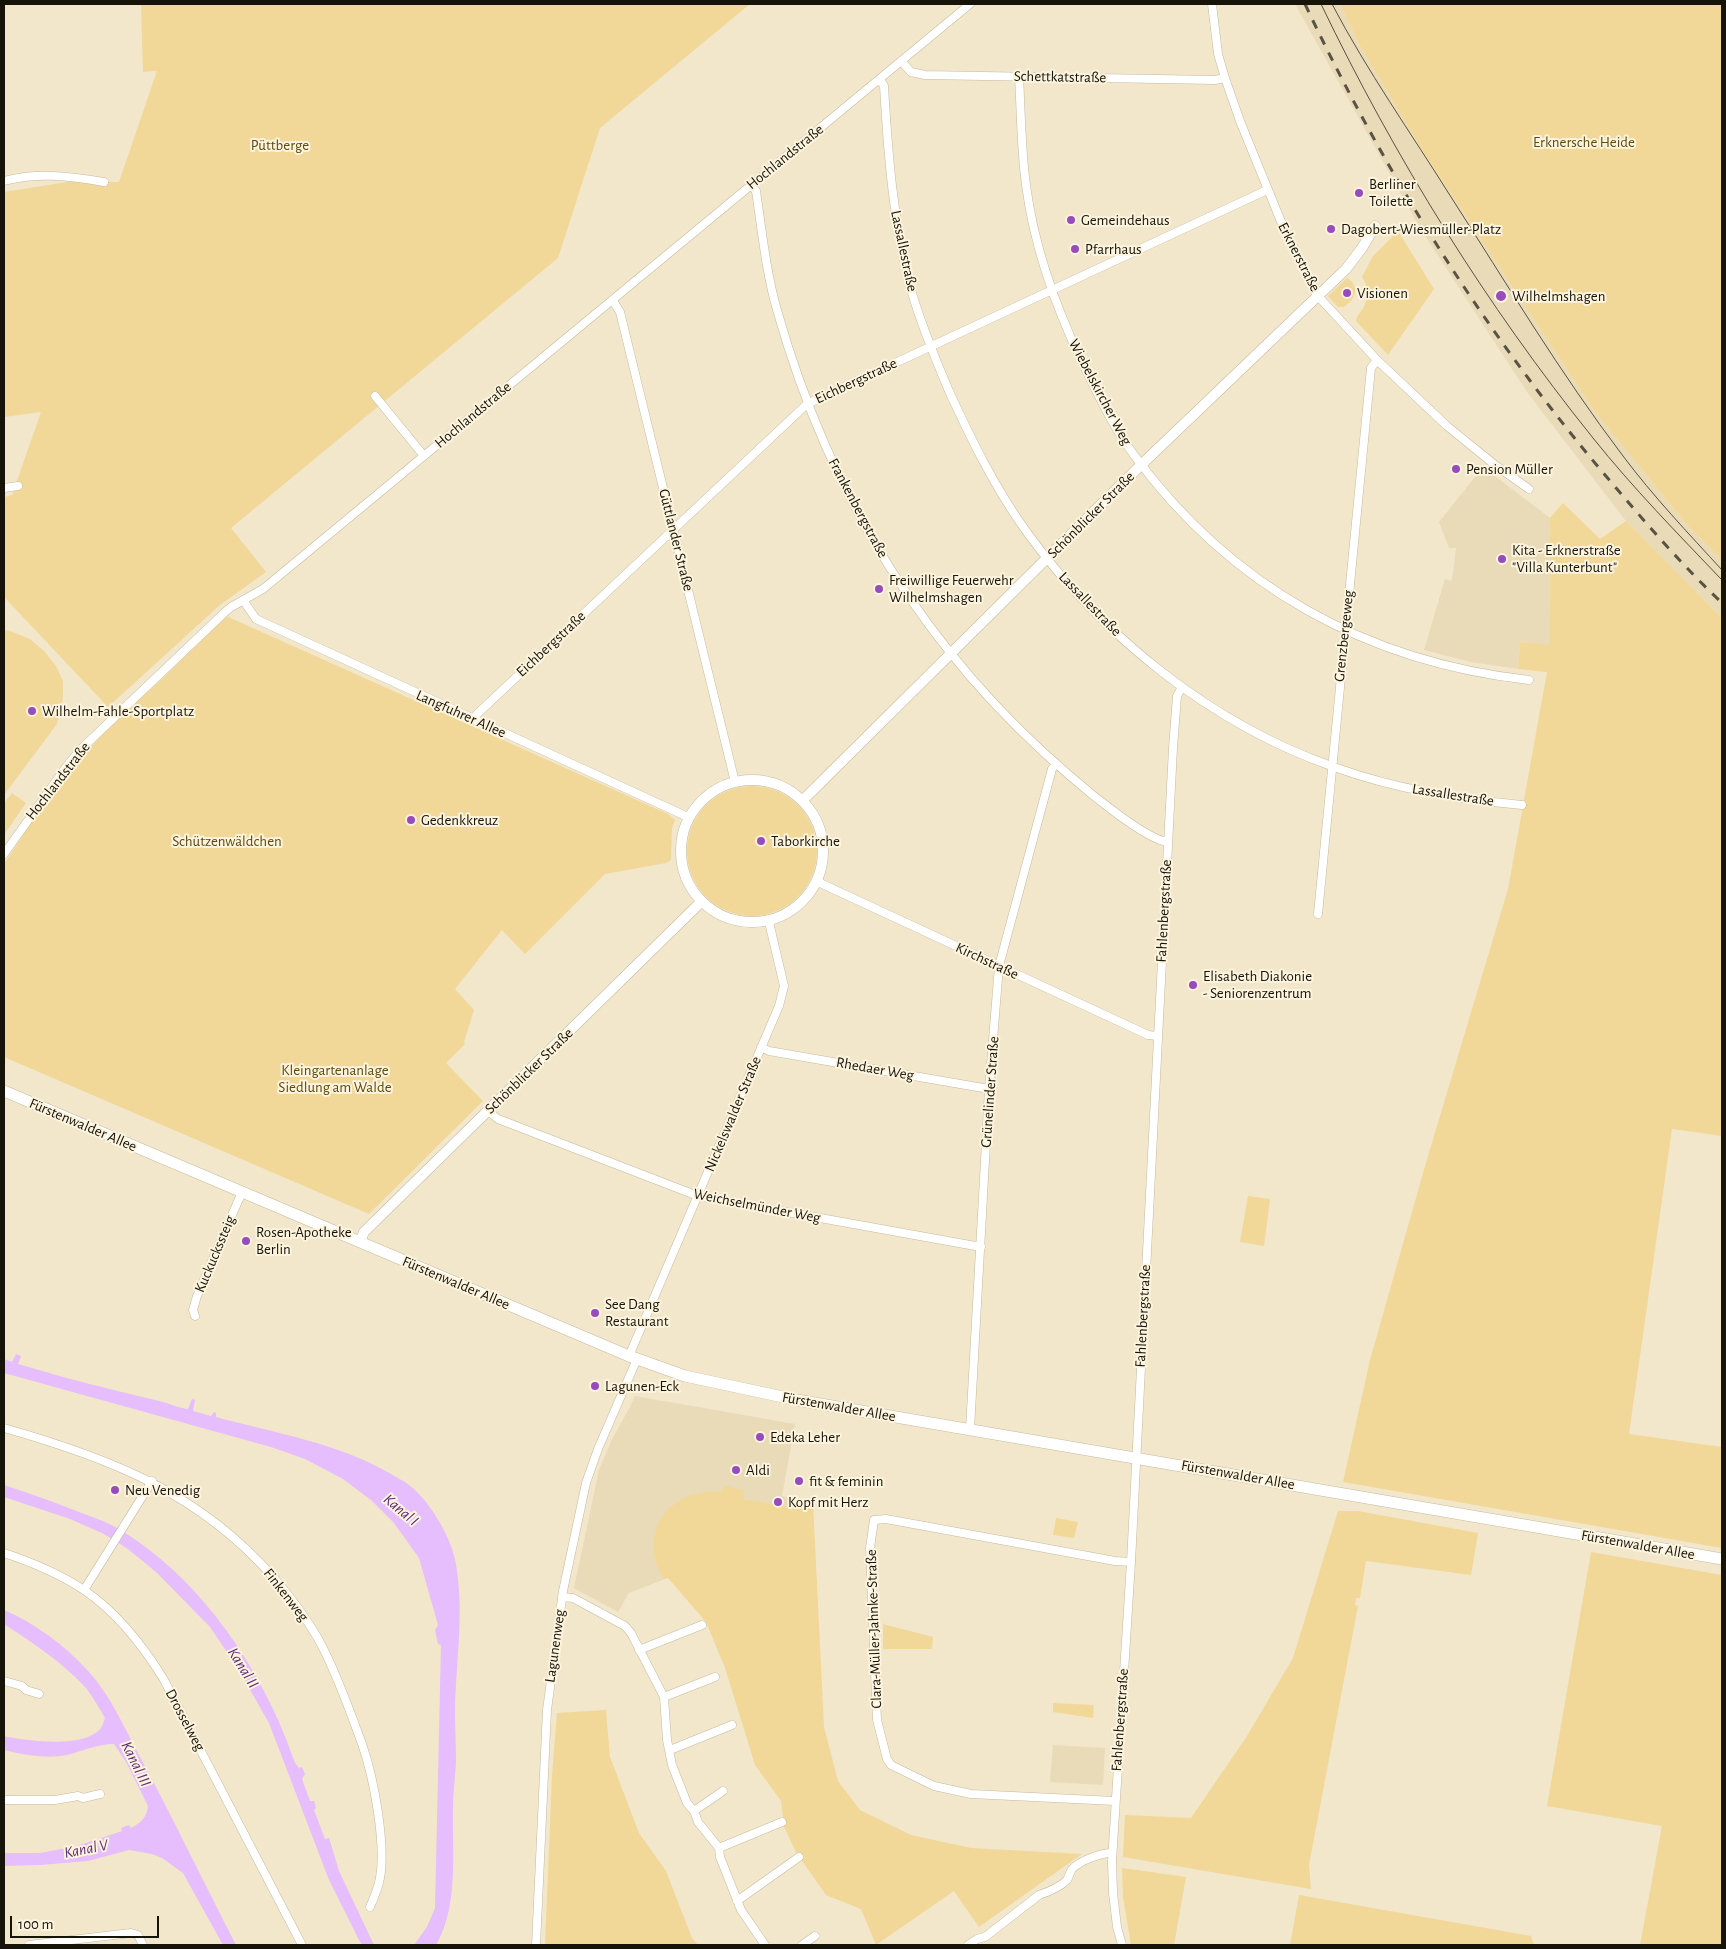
<!DOCTYPE html>
<meta charset="utf-8">
<style>
body{margin:0}
#map{position:relative;width:1726px;height:1949px;overflow:hidden;background:#f2e7cb;font-family:"Alegreya Sans",sans-serif}
canvas{display:block}
.frame{position:absolute;inset:0;border:5px solid #161309;pointer-events:none}
.scale{position:absolute;left:10px;top:1916px;width:149px;height:22px;box-sizing:border-box;border:2px solid #161309;border-top:0;padding-left:6px;font-size:15px;line-height:18px;white-space:nowrap;color:#161309;-webkit-text-stroke:4px #fdf4de;paint-order:stroke}
</style>
<div id="map">
<canvas width="1726" height="1949"></canvas>
<div class="frame"></div>
<div class="scale">100 m</div>
</div>
<script>
const c = document.querySelector('canvas').getContext('2d');
c.lineJoin = 'round';
function paint(path, color) {
  c.fillStyle = color;
  c.fill(path, 'evenodd');
}
function stroke(path, color, width, dash) {
  c.strokeStyle = color;
  c.lineWidth = width;
  c.lineCap = dash ? 'butt' : 'round';
  c.setLineDash(dash || []);
  c.stroke(path);
}
function write(font, color, halo, rows, align = 'center') {
  c.font = font + ' "Alegreya Sans",sans-serif';
  c.lineWidth = 4;
  c.setLineDash([]);
  c.textBaseline = 'middle';
  c.strokeStyle = halo;
  c.fillStyle = color;
  for (const [text, x, y, turn = 0] of rows) {
    c.save();
    c.translate(x, y);
    c.rotate((+turn || 0) * Math.PI / 180);
    c.textAlign = isNaN(turn) ? turn : align;
    if (halo) c.strokeText(text, 0, 0);
    c.fillText(text, 0, 0);
    c.restore();
  }
}
paint(new Path2D(`
 M1295 4H1340L1360 46 1422 150 1595 412 1688 526 1722 560V618L1626 521 1527 392 1420 228Z
 M1483 467 1550 518 1549 646 1520 642 1518 669 1471 662 1424 650 1445 579 1451 581 1453 574 1456 548H1449L1439 522Z
 M635 1396 795 1424 782 1496 794 1499 793 1507 742 1499 721 1492 701 1493 693 1495 653 1543 655 1559 665 1579 629 1593 618 1612 574 1588 599 1470 612 1439 629 1409Z
 M1053 1745 1105 1748 1103 1785 1050 1782Z`), '#e9dab8');
paint(new Path2D(`
 M141 4H750L600 128 558 258 231 528 266 572 220 605 108 707 4 597V497L12 495 41 412 4 417V192L67 182H119L157 71 143 72Z
 M1340 4H1722V560L1688 526 1595 412 1422 150 1360 46Z
 M1398 231 1434 289 1388 355 1356 321C1357 315 1359 314 1362 310 1369 299 1369 287 1362 277L1373 256Z
 M1347 278C1361 286 1355 300 1344 307H1338L1328 296Z
 M1563 503 1600 539 1626 521 1722 618V1136L1672 1129 1629 1434 1722 1447V1548L1343 1482 1370 1360 1425 1166 1508 889 1547 672 1518 669 1520 642 1549 645 1550 518Z
 M226 616 668 814 675 820 672 829 671 860 666 863 605 874 525 954 502 930 455 989 474 1010 464 1042 465 1044 446 1063 483 1101 369 1214 4 1057V864L42 806 80 759 119 717 161 680Z
 M4 630 10 631 30 639 45 652 56 666 63 681V698L57 724 4 795Z
 M687 851a65 65 0 1 1 130 0a65 65 0 1 1-130 0Z
 M12 793 26 803 4 835V803Z
 M1248 1196 1270 1199 1264 1246 1240 1242Z
 M724 1486 744 1490 743 1499 792 1507 794 1499 813 1503 824 1727 838 1781 860 1810 911 1835 971 1848 1082 1854 979 1927 954 1891 876 1945 861 1909 826 1895 797 1854 784 1827 781 1801 755 1765 725 1668 706 1622 668 1578 665 1579C639 1544 659 1500 701 1493 707 1491 714 1492 720 1492Z
 M1338 1511H1358L1478 1533 1471 1575 1366 1561 1360 1598H1356L1355 1605 1358 1606 1309 1865 1311 1889 1123 1857 1125 1815 1191 1818 1247 1736 1293 1658Z
 M1056 1518 1078 1522 1074 1538 1053 1535Z
 M1591 1552 1722 1575V1945H1640L1662 1826 1547 1806Z
 M883 1624 933 1637 932 1649H883Z
 M1053 1703 1094 1705 1093 1718 1053 1712Z
 M606 1710 610 1757 639 1833 666 1871 692 1938 698 1945H545L552 1775 557 1713Z
 M1122 1868 1186 1877 1174 1945H1131L1123 1897Z
 M1299 1895 1531 1936 1534 1945H1290Z`), '#f1d899');
paint(new Path2D(`
 M16 1354 21 1356 18 1364C65 1378 112 1390 159 1401 169 1403 178 1408 188 1409L192 1399 195 1400 193 1411 211 1416 214 1412 216 1413V1417C275 1433 338 1443 391 1474 397 1478 405 1481 410 1486 429 1500 450 1536 455 1559 465 1609 456 1660 455 1710 455 1728 456 1745 456 1763 455 1778 453 1793 453 1808 452 1852 459 1906 436 1945H414L427 1927 435 1908 441 1645 438 1644 435 1630 438 1625 419 1558 394 1523 371 1500 343 1479 305 1459 271 1447 4 1373V1359L12 1362Z
 M4 1485C29 1493 54 1502 79 1512 92 1517 105 1521 117 1528 201 1577 265 1673 295 1763L299 1768 302 1767 305 1774 302 1779 310 1801H314L316 1808 314 1810 325 1839 329 1838 339 1871 374 1945H362L358 1938 329 1880 269 1723 237 1667 210 1627 156 1572 128 1549 104 1534 70 1519 4 1497Z
 M4 1610C36 1624 65 1645 89 1672 110 1695 123 1725 138 1753 172 1816 203 1881 236 1945H223L183 1873 162 1858 152 1854 129 1850 88 1861 40 1865 4 1866V1853H40L77 1846 122 1831 121 1828 129 1825 131 1828C141 1823 147 1817 148 1806L126 1762 114 1744C97 1744 83 1751 67 1755 47 1759 24 1755 4 1750V1736C26 1741 85 1749 101 1728 103 1725 104 1721 105 1718 99 1708 93 1697 86 1688 62 1662 33 1643 4 1624Z`), '#e6bdfd');
const minor = new Path2D(`
 M1212 4 1218 54 1225 78 1240 121 1282 224 1317 295 1377 360 1447 426 1495 465 1529 489
 M901 61 911 72 925 75 1215 80 1225 78
 M1019 76C1021 112 1021 149 1026 185 1034 247 1056 308 1083 364 1098 395 1114 428 1134 455 1231 587 1367 662 1529 680
 M880 80 884 86C888 154 893 220 910 286 920 322 934 356 949 391 971 439 995 488 1026 531 1102 636 1211 724 1334 767 1395 789 1457 799 1522 805
 M4 181C37 172 70 176 104 182
 M751 185 756 191C762 231 766 272 777 310 829 494 923 650 1069 775 1087 791 1146 840 1168 842
 M613 301 620 312 735 782
 M375 396 424 456
 M4 488 18 486
 M243 600 256 619 688 817
 M473 720 476 715 807 404 1267 190
 M4 854 66 767 80 750 224 613 231 607 263 589 970 4
 M818 882 1148 1035 1157 1036
 M1318 914 1371 368 1377 360
 M761 1047 769 1051 989 1089
 M488 1111 498 1119 698 1196 981 1247
 M195 1316 193 1310 197 1296 242 1192
 M629 1356 779 1006 784 986 769 922
 M4 1428C110 1458 200 1493 274 1578 292 1599 309 1621 322 1646 338 1677 350 1711 362 1744 374 1778 386 1844 380 1878 378 1889 374 1898 370 1907
 M970 1429 989 1089 999 966 1052 769 1056 764
 M4 1553C31 1562 60 1574 84 1590 115 1611 143 1646 163 1678L302 1945
 M84 1590 152 1481
 M562 1597 573 1598 625 1626 631 1633 664 1697 667 1740 672 1765 687 1803 694 1811 698 1822 719 1848 720 1857 741 1910 765 1945
 M639 1650 702 1625
 M4 1681 22 1686 26 1690 39 1694
 M664 1697 715 1677
 M670 1750 732 1725
 M4 1800H55L78 1796 83 1798 100 1794
 M1115 1801 971 1794 934 1786 891 1765 887 1759 877 1720 870 1548 874 1520 886 1519 1115 1561 1131 1562
 M694 1811 723 1791
 M719 1848 782 1822
 M737 1901 799 1857
 M29 1945 131 1933 138 1935 143 1945
 M536 1945 547 1710 563 1591 586 1483 598 1449 637 1359
 M802 1945 815 1936
 M968 1945 977 1939 985 1937 1039 1895C1048 1892 1060 1887 1067 1880 1069 1877 1070 1872 1072 1869 1081 1860 1101 1853 1112 1853
 M1122 1945 1117 1927 1113 1893 1112 1861 1131 1562 1173 748 1177 696 1182 687`);
const tertiary = new Path2D(`
 M681 851a71 71 0 1 1 142 0a71 71 0 1 1-142 0Z
 M803 800 1142 464 1346 269 1362 248 1375 226
 M360 1242 364 1232 701 902`);
const secondary = new Path2D(`
 M4 1091 629 1356 685 1376 797 1400 1722 1559`);
stroke(minor, '#c5baa0', 9);
stroke(tertiary, '#c5baa0', 11);
stroke(secondary, '#c5baa0', 12);
stroke(minor, '#fff', 8);
stroke(tertiary, '#fff', 10);
stroke(secondary, '#fff', 11);
stroke(new Path2D(`
 M1321 4C1395 158 1486 305 1593 438 1633 488 1678 534 1722 580
 M1332 4C1367 71 1411 133 1451 197 1507 284 1560 373 1623 456 1653 496 1688 533 1722 570`), '#585344', 1);
stroke(new Path2D(`
 M1305 4C1387 178 1491 343 1617 489 1650 528 1685 568 1722 603`), '#585344', 3, [9, 9]);
for (const [x, y, r, color] of [
 [1359,193,5,"#984bbd"],
 [1071,220,5,"#984bbd"],
 [1331,229,5,"#984bbd"],
 [1075,249,5,"#984bbd"],
 [1347,293,5,"#984bbd"],
 [1501,296,6,"#984bbd"],
 [1456,469,5,"#984bbd"],
 [1502,559,5,"#984bbd"],
 [879,589,5,"#984bbd"],
 [32,711,5,"#984bbd"],
 [411,820,5,"#984bbd"],
 [761,841,5,"#984bbd"],
 [1193,985,5,"#984bbd"],
 [246,1241,5,"#984bbd"],
 [595,1313,5,"#984bbd"],
 [595,1386,5,"#984bbd"],
 [760,1437,5,"#984bbd"],
 [736,1470,5,"#984bbd"],
 [799,1481,5,"#984bbd"],
 [115,1490,5,"#984bbd"],
 [778,1502,5,"#984bbd"]
]) {
  const dot = new Path2D();
  dot.arc(x, y, r, 0, 2 * Math.PI);
  c.fillStyle = color;
  c.fill(dot);
  stroke(dot, '#fdf4de', 2);
}
write('15px', '#161309', '#fdf4de', [
 ["Schettkatstraße",1060,77,1],
 ["Hochlandstraße",785,157,-39],
 ["Lassallestraße",904,251,78],
 ["Erknerstraße",1299,257,63],
 ["Eichbergstraße",856,381,-25],
 ["Wiebelskircher Weg",1100,392,62],
 ["Hochlandstraße",473,415,-40],
 ["Frankenbergstraße",858,508,62],
 ["Schönblicker Straße",1091,515,-45],
 ["Güttlander Straße",676,540,76],
 ["Lassallestraße",1090,604,46],
 ["Grenzbergeweg",1344,636,-84],
 ["Eichbergstraße",551,644,-43],
 ["Langfuhrer Allee",461,714,24],
 ["Hochlandstraße",58,781,-52],
 ["Lassallestraße",1453,795,9],
 ["Fahlenbergstraße",1164,911,-87],
 ["Kirchstraße",987,961,25],
 ["Rhedaer Weg",875,1069,10],
 ["Schönblicker Straße",529,1071,-44],
 ["Grünelinder Straße",990,1092,-86],
 ["Nickelswalder Straße",733,1114,-67],
 ["Fürstenwalder Allee",83,1125,23],
 ["Weichselmünder Weg",757,1206,11],
 ["Kuckuckssteig",215,1254,-67],
 ["Fürstenwalder Allee",456,1283,23],
 ["Fahlenbergstraße",1143,1316,-87],
 ["Fürstenwalder Allee",839,1407,10],
 ["Fürstenwalder Allee",1238,1475,10],
 ["Fürstenwalder Allee",1638,1545,10],
 ["Finkenweg",286,1595,52],
 ["Clara-Müller-Jahnke-Straße",874,1629,-92],
 ["Lagunenweg",555,1646,-82],
 ["Drosselweg",185,1720,62],
 ["Fahlenbergstraße",1120,1720,-86]
]);
write('15px', '#5d4a11', '#fdf4de', [
 ["Erknersche Heide",1584,142],
 ["Püttberge",280,145],
 ["Schützenwäldchen",227,841],
 ["Kleingartenanlage",335,1070],
 ["Siedlung am Walde",335,1087]
]);
write('15px', '#161309', '#fdf4de', [
 ["Berliner",1369,184],
 ["Toilette",1369,201],
 ["Gemeindehaus",1081,220],
 ["Dagobert-Wiesmüller-Platz",1341,229],
 ["Pfarrhaus",1085,249],
 ["Visionen",1357,293],
 ["Wilhelmshagen",1512,296],
 ["Pension Müller",1466,469],
 ["Kita - Erknerstraße",1512,550],
 ["\"Villa Kunterbunt\"",1512,567],
 ["Freiwillige Feuerwehr",889,580],
 ["Wilhelmshagen",889,597],
 ["Wilhelm-Fahle-Sportplatz",42,711],
 ["Gedenkkreuz",421,820],
 ["Taborkirche",771,841],
 ["Elisabeth Diakonie",1203,976],
 ["- Seniorenzentrum",1203,993],
 ["Rosen-Apotheke",256,1232],
 ["Berlin",256,1249],
 ["See Dang",605,1304],
 ["Restaurant",605,1321],
 ["Lagunen-Eck",605,1386],
 ["Edeka Leher",770,1437],
 ["Aldi",746,1470],
 ["fit & feminin",809,1481],
 ["Neu Venedig",125,1490],
 ["Kopf mit Herz",788,1502]
], 'left');
write('italic 16px', '#602e78', '#fdf4de', [
 ["Kanal I",401,1510,40],
 ["Kanal II",243,1668,58],
 ["Kanal III",136,1764,64],
 ["Kanal V",86,1849,-11]
]);
</script>
